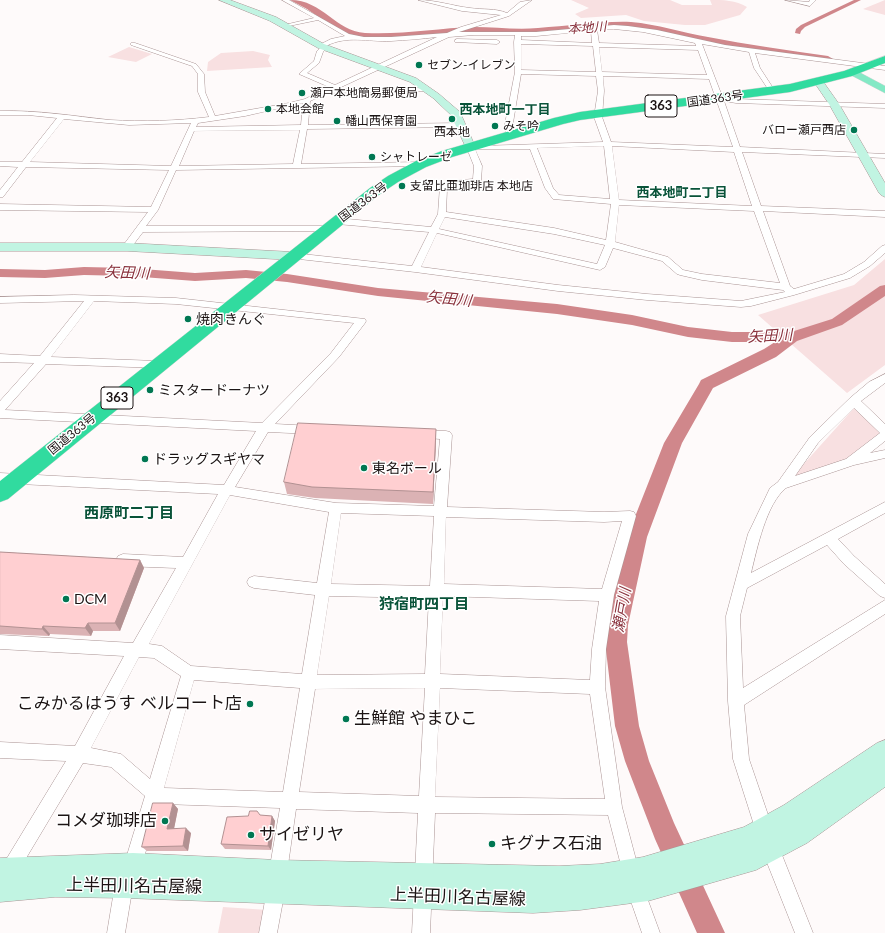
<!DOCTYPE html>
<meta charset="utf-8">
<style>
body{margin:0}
canvas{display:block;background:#fefafa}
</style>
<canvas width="885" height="933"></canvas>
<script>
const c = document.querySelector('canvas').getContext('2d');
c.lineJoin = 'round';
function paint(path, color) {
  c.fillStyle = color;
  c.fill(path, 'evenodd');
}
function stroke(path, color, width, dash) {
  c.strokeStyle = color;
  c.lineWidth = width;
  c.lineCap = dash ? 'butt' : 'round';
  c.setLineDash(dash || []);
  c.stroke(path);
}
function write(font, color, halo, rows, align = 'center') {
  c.font = font + ' Lato,"Noto Sans JP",sans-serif';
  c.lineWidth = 3;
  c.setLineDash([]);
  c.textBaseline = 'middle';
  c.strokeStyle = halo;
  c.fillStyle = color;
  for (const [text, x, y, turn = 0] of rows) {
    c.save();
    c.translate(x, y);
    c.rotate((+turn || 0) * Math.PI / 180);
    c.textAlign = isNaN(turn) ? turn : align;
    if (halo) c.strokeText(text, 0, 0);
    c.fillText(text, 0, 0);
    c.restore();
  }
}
paint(new Path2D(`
 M571 0H670L682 5H712L710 0C723 0 736 0 747 7L740 15 705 25H685L644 21 626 15 581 18 575 14 589 8Z
 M885 0V15L863 9Z
 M129 47 152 54 136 62 108 57Z
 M253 51 270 55 268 60 272 67 207 71 208 62 221 53Z
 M885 259V365L847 393 758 315 854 285Z
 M855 407 881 432 847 459 795 479 793 476Z
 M223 907 268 910 262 933H218Z`), '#f8e0e1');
paint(new Path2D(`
 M854 0H861L805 27 801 31 800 34 795 33 796 29 801 25Z`), '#d0878b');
paint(new Path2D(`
 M290 0C323 0 335 31 365 33 402 35 438 28 474 27 495 27 516 30 538 28 569 26 600 21 631 22 657 24 683 33 708 37 748 45 788 50 828 56L833 59 828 62 708 43 644 29 630 28H602L509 35 474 33 402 39 354 38 340 32 307 9Z
 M84 267 129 268 195 273 246 270 287 274 378 288 557 304 632 315 688 327 732 332H791L832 319 880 286 885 285V296L842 325 797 341 776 357 713 388 682 443 647 537 628 625 627 642 639 726 649 761 674 823 725 933H697L655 839 625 761 615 726 605 642 606 625 627 537 664 443 699 384 701 380 764 349 775 342H732L688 337 632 325 557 314 378 296 287 282 246 278 195 281 129 276 84 275 45 278 0 277V269L45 270Z`), '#d0878b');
const street = new Path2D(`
 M282 0H289L349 34 364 37H391L447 33 461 27 501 15 462 11 418 0C436 0 453 6 470 8 483 10 495 8 507 13L520 2 532 0 509 16 459 32H536L614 25 628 26 657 30 725 45 885 66V70L755 53 760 68 775 91 772 93 770 92 754 68 749 52 702 44 722 96 736 99 885 104V108L736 103 724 101 740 147 885 154V158L742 152 761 206 885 211V217L763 211 790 286 794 289 844 274 864 262 882 246 885 245V253L870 266 850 278 794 295 751 306 741 307 647 300 558 291 415 272 290 258 288 256 290 254 293 253 412 266 429 232 337 224 333 221 337 218 431 227 438 214 440 186 450 181 473 179 474 166 466 146 467 144 480 146 603 142 594 117 598 91 596 76 521 74 512 129 516 135 515 137H509L504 129 515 72 514 42 515 35H474L449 37 337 89 429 88 432 90 431 91 329 93 310 101 308 125 461 123 465 125 461 127 307 129 301 164 421 162 425 164 424 166 176 170 158 210 146 226H326L330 229 329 231 143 232 130 249 127 250 122 247 148 212 0 210V204L151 207 169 170 26 167 3 197H0V190L18 167 0 166V162H22L57 118 28 115H0V111C37 110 73 116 110 120 143 122 176 121 209 117L198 92V74L192 66 131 45V43H135L196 64 204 74 205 92 215 116 289 103 305 99 329 87 299 74 314 61 317 51 320 48 318 46 319 45 331 39 345 36 318 20 284 27V25L314 18ZM614 29 643 32 695 43 696 46 599 43 597 30ZM591 31 592 43 521 40V36H536ZM437 37 335 85 307 73 319 63 323 52 327 47 326 46C348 35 367 42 391 41 406 40 422 39 437 37ZM521 44 593 46 596 72 521 70ZM599 47 698 50 707 75 602 72ZM603 76 709 79 733 147 611 142 602 117 604 91ZM303 103 301 125 196 127 198 123 245 116ZM64 119 129 125 191 123 171 166 30 162ZM300 130 293 164 179 166 194 131ZM604 146 610 199 559 195 553 188 537 148ZM612 146 734 152 752 206 619 200ZM475 149H530L545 188 553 199 611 204 606 240 554 228 446 212 447 189C457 182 473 188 481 181L482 166ZM619 205 754 211 780 283 702 274 683 270 668 257 615 242ZM445 217 554 234 605 245 597 264 439 229ZM437 233 600 270 605 267 613 248 662 261 677 274 680 275 702 280 783 290 785 292 741 301 647 294 558 285 421 267Z
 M785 0 809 2 810 0H816L810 6Z
 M457 39 497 40 500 42 497 44 455 42V40Z
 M74 295 176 298 365 319 366 321 365 323 339 357 275 424 313 426 317 427 319 430 317 433 313 434 268 432 235 487 336 503 434 506 440 439 416 437 414 434 416 431 420 430 446 431 450 432 452 435 447 507 604 512 630 511 634 512 636 516 614 595 606 649 605 687 622 807 639 871 636 877 630 880 624 877 608 815 435 813 430 933H412L418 813 296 809 287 872 284 878 278 881 272 878 269 872 280 808 163 804 159 803 142 865 139 871 133 874 127 871 124 865 145 796 111 767 83 763 16 875 10 878 4 875 1 869 4 863 66 761 0 758V742L75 746 124 656 0 649V635L133 643 176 568 123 566 118 564 116 560 118 556 123 554 183 557 218 494 0 483V473L224 485 256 431 0 418V401L34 363 0 362V354L40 356 84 301 0 303V297ZM94 301 176 304 354 323 331 353 262 423 5 410 46 364 161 368 162 365 161 362 157 361 51 357ZM230 495 329 512 317 583 254 576 249 578 247 582 249 586 254 588 315 595 302 674 191 666 162 646 149 644ZM341 513 434 516 430 586 331 584ZM446 517 604 522 622 521 602 589 444 584ZM329 596 429 598 425 674 317 675ZM443 596 599 601 592 649 590 680 440 674ZM139 657 154 658 181 676 150 779 121 754 91 748ZM194 680 300 688 283 792 164 788ZM425 688 419 796 299 792 315 689ZM440 688 590 694 605 799 435 797Z
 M885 374V383L861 401 885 424V441L870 453 885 450V458L854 465 786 488C766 504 757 549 751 573L885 502V513L838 539 854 556 885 584V598L880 596 844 564 827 545 747 588 740 616 743 688 885 600V614L744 705 749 759 780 850 813 933H795L762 850 733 759 728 701 726 616 748 534 770 488 778 482 810 437 850 398 869 382ZM854 408 880 433 846 459 795 476 818 443Z
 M124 876 130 879 133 885 125 933H107L115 885 118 879Z
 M276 881 282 884 285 890 277 933H259L267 890 270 884Z
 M636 881 642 884 660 933H642L627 890 630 884Z`);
const secondary = new Path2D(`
 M219 0H230L276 17 324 44 416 78 439 94 460 112 475 146 470 149 466 148 451 115 433 98 410 82 318 48 270 21Z
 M819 79 822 80 839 104 885 183V197L881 195 879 193 829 104 814 82Z
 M0 243H127L293 252 298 253 299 256 298 259 293 260 127 251H0Z
 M885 740V787L807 843 756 870 648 901 580 910 533 913 124 898 55 897 0 902V858L133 853 278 860 559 866 600 864 643 857 744 827 784 805 877 743Z`);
const primary = new Path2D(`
 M853 69 885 86V93L849 74 848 72 849 70Z`);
const highway = new Path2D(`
 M885 56V63L852 76 790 92 580 120 563 124 452 157 426 167 398 182 380 194 8 499 0 502V481L370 188 388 176 416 161 442 151 554 118 580 112 790 84 844 71Z`);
stroke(street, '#aa9494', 1);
stroke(secondary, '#aa9494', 1);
stroke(primary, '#d6d5d5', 1);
stroke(highway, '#d6d5d5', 1);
paint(street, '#fff');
paint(secondary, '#c1f4e2');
paint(primary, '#83e9c5');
paint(highway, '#31db9f');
paint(new Path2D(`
 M436 429V440L433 504 315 498 287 494 284 482Z
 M0 552 140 560 144 568 120 631H93L91 636 50 634 49 636 0 634Z
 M173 803 178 809 174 828 191 833 188 851H147L142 847Z
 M260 815 272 816 275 821 271 850 225 849 221 844 248 816Z`), '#dbb2b4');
paint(new Path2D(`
 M436 429V440L433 504V492Z
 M140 560 144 568 120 631 115 623Z
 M88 623 93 631 91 636 85 628Z
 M43 626 50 634 49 636 42 629Z
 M173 803 178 809 173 834 167 829Z
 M272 816 275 821 271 850 268 846Z
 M186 828 191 833 188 851 183 846Z`), '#b29192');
const building = new Path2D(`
 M298 423 436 429 433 492 312 487 284 482Z
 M0 552 140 560 115 623H88L85 628 43 626 42 629 0 626Z
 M153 803H173L167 829 186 828 183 846 142 847Z
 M250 811H257L260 815 272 816 268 846 221 844 227 817 248 816Z`);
paint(building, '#ffcfd1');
stroke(building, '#b29192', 1);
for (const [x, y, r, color] of [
 [419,65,4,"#007752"],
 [302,93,4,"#007752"],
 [268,109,4,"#007752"],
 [452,119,4,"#007752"],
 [337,121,4,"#007752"],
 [495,126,4,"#007752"],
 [854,130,4,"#007752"],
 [372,157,4,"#007752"],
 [402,186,4,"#007752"],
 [188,319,4,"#007752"],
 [150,390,4,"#007752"],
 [145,459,4,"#007752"],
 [364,468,4,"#007752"],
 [66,599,4,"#007752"],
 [250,704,4,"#007752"],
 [346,719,4,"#007752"],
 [165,821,4,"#007752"],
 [251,835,4,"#007752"],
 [492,844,4,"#007752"]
]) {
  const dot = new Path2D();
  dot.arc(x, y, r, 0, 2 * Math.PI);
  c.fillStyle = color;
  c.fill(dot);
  stroke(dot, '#fff', 1.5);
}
write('12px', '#1c1414', '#fff', [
 ["セブン-イレブン",427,65],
 ["瀬戸本地簡易郵便局",310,93],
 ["本地会館",276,109],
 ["幡山西保育園",345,121],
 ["みそ吟",503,126],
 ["バロー瀬戸西店",846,130,"right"],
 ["西本地",452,132,"center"],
 ["シャトレーゼ",380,157],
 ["支留比亜珈琲店 本地店",410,186]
], 'left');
write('12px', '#1c1414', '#fff', [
 ["国道363号",715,99,-8],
 ["国道363号",363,202,-37],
 ["国道363号",72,434,-39]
]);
write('italic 13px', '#89313c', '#fff', [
 ["本地川",587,28,-4]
]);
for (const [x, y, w] of [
 [661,106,32],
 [117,398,32]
]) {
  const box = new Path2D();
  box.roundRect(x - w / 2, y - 11, w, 22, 3);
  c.fillStyle = '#fff';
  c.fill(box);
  stroke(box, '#1c1414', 1);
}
write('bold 13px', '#1c1414', null, [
 ["363",661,106],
 ["363",117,398]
]);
write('bold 13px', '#095339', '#fff', [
 ["西本地町一丁目",505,110],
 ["西本地町二丁目",682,193]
]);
write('14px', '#1c1414', '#fff', [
 ["焼肉きんぐ",196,319],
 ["ミスタードーナツ",158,390],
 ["ドラッグスギヤマ",153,459],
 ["東名ボール",372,468],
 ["DCM",74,599]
], 'left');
write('italic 15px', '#89313c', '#fff', [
 ["矢田川",127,273,2],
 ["矢田川",449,299,6],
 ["矢田川",770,336,-3],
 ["瀬戸川",622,610,-80]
]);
write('bold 15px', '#095339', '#fff', [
 ["西原町二丁目",129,513],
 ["狩宿町四丁目",424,604]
]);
write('17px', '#1c1414', '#fff', [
 ["こみかるはうす ベルコート店",242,704,"right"],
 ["生鮮館 やまひこ",354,719],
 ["コメダ珈琲店",157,821,"right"],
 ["サイゼリヤ",259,835],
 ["キグナス石油",500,844]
], 'left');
write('17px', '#1c1414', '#fff', [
 ["上半田川名古屋線",134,886,1],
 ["上半田川名古屋線",458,897,2]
]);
</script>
